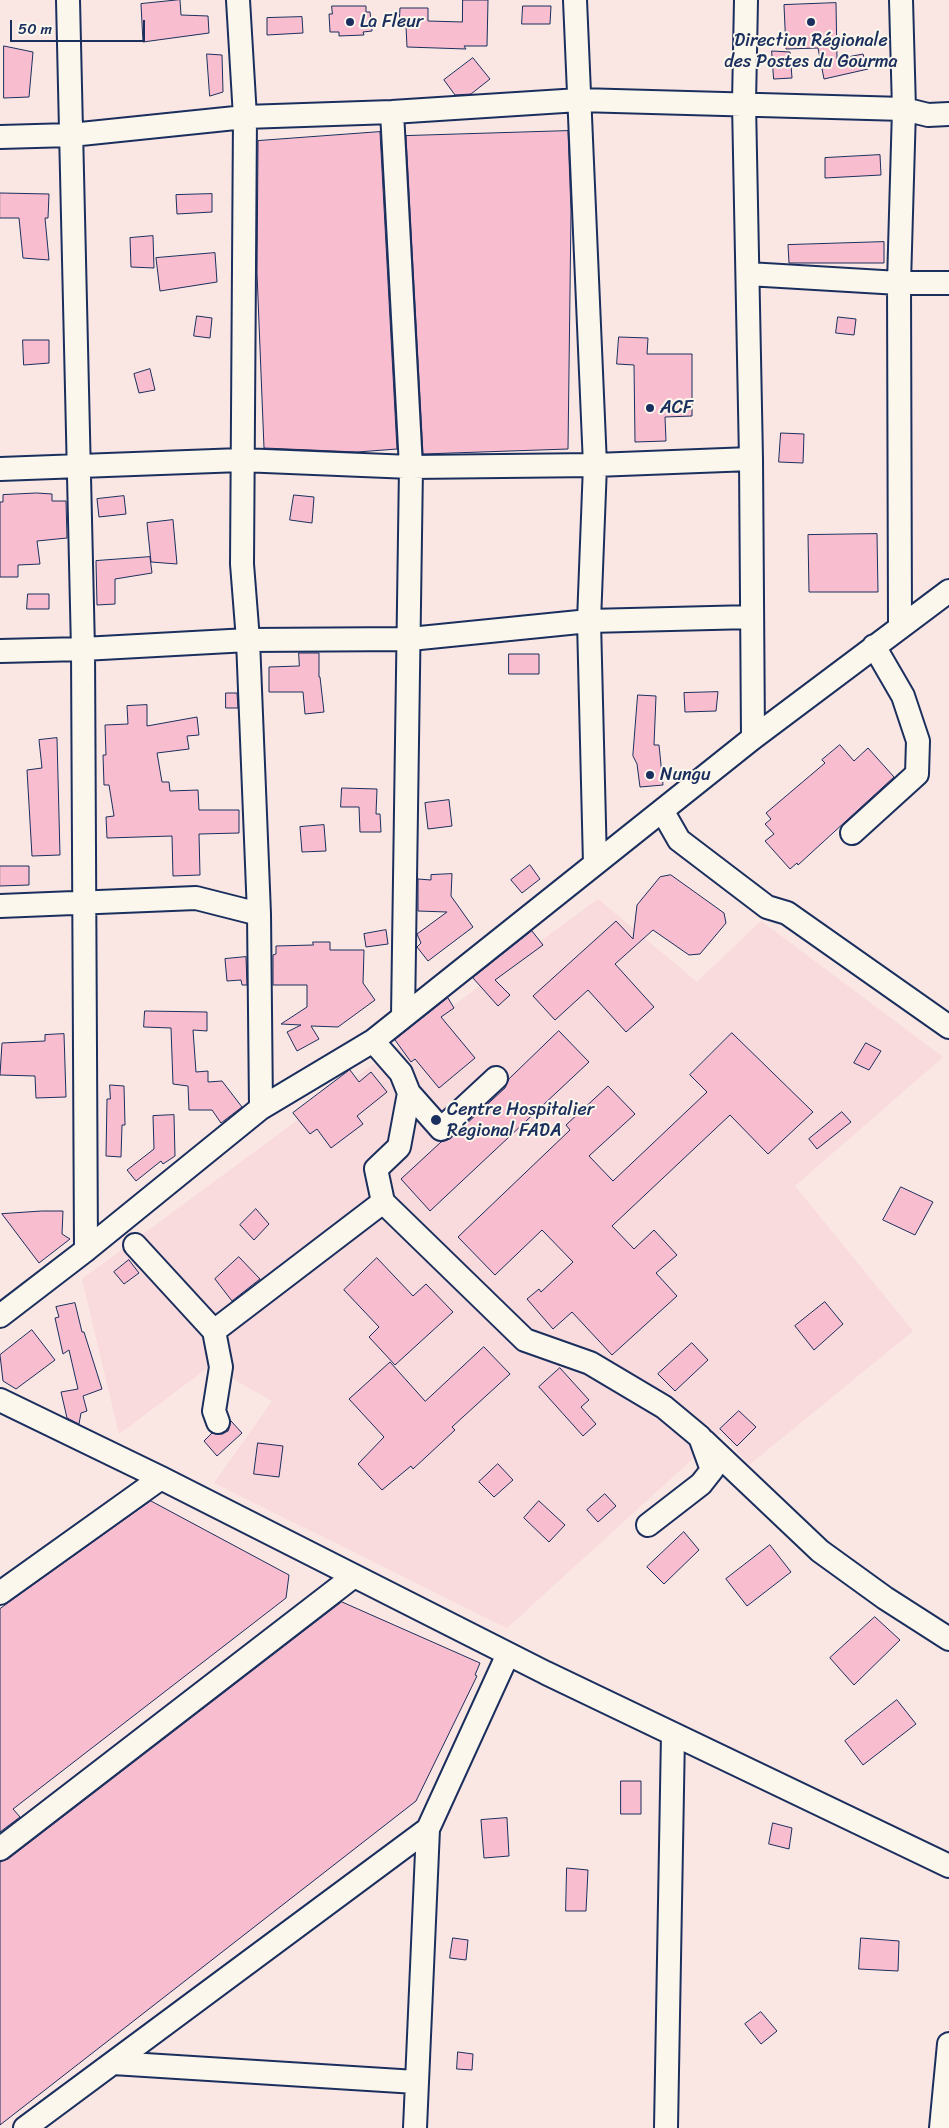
<!DOCTYPE html>
<meta charset="utf-8">
<style>
body{margin:0}
#map{position:relative;width:949px;height:2128px;overflow:hidden;background:#fae6e3;font-family:Sriracha,sans-serif}
canvas{display:block}
.scale{position:absolute;left:10px;top:20px;width:135px;height:22px;box-sizing:border-box;border:2px solid #1b2f5e;border-top:0;padding-left:6px;font-size:15px;line-height:18px;white-space:nowrap;color:#1b2f5e;-webkit-text-stroke:4px #fbf7ec;paint-order:stroke}
</style>
<div id="map">
<canvas width="949" height="2128"></canvas>
<div class="scale">50 m</div>
</div>
<script>
const c = document.querySelector('canvas').getContext('2d');
c.lineJoin = 'round';
function paint(path, color) {
  c.fillStyle = color;
  c.fill(path, 'evenodd');
}
function stroke(path, color, width, dash) {
  c.strokeStyle = color;
  c.lineWidth = width;
  c.lineCap = dash ? 'butt' : 'round';
  c.setLineDash(dash || []);
  c.stroke(path);
}
function write(font, color, halo, rows, align = 'center') {
  c.font = font + ' Sriracha,sans-serif';
  c.lineWidth = 4;
  c.setLineDash([]);
  c.textBaseline = 'middle';
  c.strokeStyle = halo;
  c.fillStyle = color;
  for (const [text, x, y, turn = 0] of rows) {
    c.save();
    c.translate(x, y);
    c.rotate((+turn || 0) * Math.PI / 180);
    c.textAlign = isNaN(turn) ? turn : align;
    if (halo) c.strokeText(text, 0, 0);
    c.fillText(text, 0, 0);
    c.restore();
  }
}
paint(new Path2D(`
 M598 899 697 982 761 921 943 1057 795 1186 913 1331 749 1465 721 1433 507 1628 214 1483 272 1401 210 1366 119 1434 82 1279Z`), '#f9dadd');
const building = new Path2D(`
 M180 0 181 15 208 16 209 33 143 42 141 4Z
 M463 0H488L487 46H464L466 49 407 47 406 26H399L400 8H428V21L462 22Z
 M836 3 837 59 863 54 868 69 824 79 818 48 786 49 784 5Z
 M332 6H366V12H370L372 31 363 32 364 35 339 36V32H330L329 14H332Z
 M523 6H551L550 24H522Z
 M302 17 303 33 267 35V18Z
 M4 46 33 52 29 97 4 98Z
 M772 51 790 52 792 78 774 79Z
 M207 54 222 55 223 92 210 96Z
 M473 58 490 79 471 94 455 95 444 80Z
 M568 131 571 212 568 449 423 454 406 136Z
 M380 132 397 449 357 452 264 448 257 273 258 141Z
 M880 155 881 175 825 178V158Z
 M0 193 49 194 48 218H45L49 260 23 258 19 218H0Z
 M212 194V212L177 214 176 195Z
 M153 236 154 268 131 267 130 238Z
 M884 242V263H789L788 245Z
 M215 253 217 282 160 291 156 258Z
 M197 316 212 318 210 338 194 336Z
 M838 317 856 319 854 335 836 333Z
 M619 337 648 338 647 354H692V416L665 417 666 441 635 442 634 365 617 364Z
 M23 340H49V363L24 365Z
 M150 369 155 390 139 393 134 374Z
 M781 433 804 434 803 463 779 462Z
 M37 493 52 494V501H66L67 538 37 541 40 564 18 565V577H0V502H3V495Z
 M294 495 314 497 312 523 290 520Z
 M124 496 126 514 99 517 97 499Z
 M173 520 177 564 151 562 147 523Z
 M877 534 878 592H809L808 535Z
 M150 557 152 573 115 579V604L97 605 96 561Z
 M28 594H49V609H27Z
 M299 653H319V677H320L324 712 305 714 303 692H269V667L299 666Z
 M509 654H539V674H509Z
 M718 692 716 711 685 712 684 693Z
 M226 693H237L238 708H226Z
 M638 695 656 696 654 745H659L663 785 640 787 637 764 633 756Z
 M147 705V726L197 717 199 735 187 736 189 749 157 753 162 782H169L170 791 198 790 199 810H239V833L199 834 200 875 173 876 172 836 107 838 106 817 114 816 109 785H104L103 755H106L105 725 128 724 127 706Z
 M57 738 60 855 32 856 27 770 42 768 39 740Z
 M840 745 854 761 868 748 894 777 798 865 797 863 790 869 765 841 774 834 765 824 771 819 766 813 825 763 822 760Z
 M342 788 377 789 376 814H380L381 832H360L359 807H341Z
 M449 800 452 826 428 829 425 803Z
 M324 825 326 851 302 852 300 827Z
 M530 865 540 879 522 893 511 880Z
 M0 866H29V885L0 886Z
 M452 874 451 896 473 927 428 961 417 947 421 943 417 934 447 912 418 911V879L431 880V875Z
 M671 875 724 913 726 923 700 954 689 955 653 930 615 964 654 1007 626 1032 588 990 555 1020 533 996 616 921 633 939 637 905 660 877Z
 M386 930 388 944 366 947 364 934Z
 M532 931 543 945 495 980 510 995 498 1006 473 978Z
 M313 942H330V950H364L363 983 375 1000 338 1027 311 1026 319 1039 297 1051 287 1032 301 1025 281 1024 307 1007V985H273V955L276 954V946L313 945Z
 M246 957 247 985H242L241 980 227 981 225 959Z
 M448 998 454 1008 441 1017 475 1058 439 1088 415 1059 411 1062 395 1040Z
 M145 1011 207 1012V1031L193 1030 196 1072 208 1071V1082L222 1081 242 1107 221 1123 212 1110H189L188 1086 173 1084 171 1028 144 1027Z
 M559 1031 589 1062 430 1211 401 1179 441 1142 450 1139 505 1088 509 1079Z
 M732 1033 813 1112 768 1154 730 1115 612 1226 634 1249 654 1230 677 1255 656 1273 677 1296 612 1355 572 1312 553 1329 527 1299 539 1289 541 1292 573 1262 542 1230 495 1275 458 1237 570 1130 566 1125 608 1086 635 1114 589 1156 613 1181 707 1092 690 1075Z
 M64 1034 66 1097 36 1098 35 1076 0 1075 2 1043 45 1041V1035Z
 M866 1043 881 1051 869 1070 854 1063Z
 M350 1070 359 1082 371 1072 387 1092 357 1116 363 1124 331 1148 317 1129 310 1134 293 1113Z
 M110 1085 124 1086 125 1125H122L121 1157 106 1156 107 1099H110Z
 M842 1112 851 1122 817 1149 809 1139Z
 M174 1115 175 1156 163 1164 161 1161 136 1181 127 1170 154 1149 153 1116Z
 M901 1187 933 1202 915 1235 883 1220Z
 M256 1209 269 1224 254 1240 240 1225Z
 M42 1211H63L62 1234 70 1239 39 1263 2 1214Z
 M239 1257 260 1279 232 1301 215 1279Z
 M377 1258 413 1296 426 1284 453 1312 395 1365 369 1337 379 1327 344 1290Z
 M129 1260 139 1273 124 1284 114 1272Z
 M825 1302 843 1324 814 1350 795 1326Z
 M75 1303 82 1332H84L102 1389 83 1396 87 1411 81 1413 79 1424 67 1418 61 1392 78 1389 69 1350 63 1354 55 1318 59 1317 56 1307Z
 M32 1330 55 1360 16 1389 3 1381 0 1355Z
 M692 1343 708 1360 675 1391 658 1374Z
 M484 1347 510 1374 452 1427 455 1430 413 1469 411 1466 382 1490 358 1464 384 1437 349 1399 390 1362 425 1401Z
 M560 1368 589 1400 581 1407 596 1424 583 1436 539 1387Z
 M739 1411 756 1427 737 1446 720 1429Z
 M231 1421 242 1433 217 1456 204 1441 212 1433 222 1434 228 1431Z
 M258 1443 283 1446 279 1477 254 1474Z
 M498 1464 513 1480 494 1497 479 1482Z
 M605 1494 616 1506 598 1522 587 1510Z
 M151 1501 289 1575 286 1598 13 1809 20 1817 0 1832V1609Z
 M539 1501 565 1525 549 1542 524 1518Z
 M684 1532 699 1550 664 1584 647 1567Z
 M770 1545 791 1572 747 1606 726 1579Z
 M342 1602 480 1663 475 1675 477 1676 416 1801 0 2125V1862L8 1859Z
 M875 1617 900 1640 854 1685 830 1658Z
 M897 1700 916 1724 863 1765 845 1741Z
 M621 1781H641V1814H621Z
 M507 1818 509 1856 484 1858 481 1820Z
 M773 1823 792 1828 789 1849 769 1844Z
 M567 1868 588 1870 586 1911H566Z
 M453 1938 468 1940 466 1960 450 1958Z
 M861 1938 899 1941 898 1971 859 1969Z
 M761 2012 777 2031 761 2044 745 2024Z
 M458 2052 473 2054 472 2070 457 2069Z`);
paint(building, '#f8bdcf');
stroke(building, '#1b2f5e', 1);
const minor = new Path2D(`
 M68 0 83 649 86 1250
 M238 0 245 117 242 564 248 640 259 914 261 1108
 M575 0 595 465 589 621 595 864
 M746 0 744 103 751 459 753 738
 M392 112 411 467 403 1016
 M0 137 71 135 245 117 392 112 579 100 904 109 928 115 949 114
 M748 274 899 283H949
 M0 469 241 460 411 467 595 465 751 459
 M900 626 899 283 904 109 901 0
 M0 651 83 649 248 640 410 639 589 621 752 617
 M663 812 679 840 767 907 787 913 949 1027
 M852 833 917 774 918 741 903 696 874 646
 M0 906 196 898 259 914
 M409 1093 441 1129 496 1078
 M383 1202 525 1340 590 1363 664 1407 700 1437 712 1470 701 1484 648 1525
 M135 1245 214 1331 221 1367 214 1411 218 1422
 M0 1316 86 1250 261 1108 373 1041 753 738 949 591
 M214 1331 383 1202 376 1169 399 1147 409 1093 401 1073 373 1041
 M0 1400 161 1478 546 1673 949 1866
 M704 1441 820 1551 885 1598 949 1639
 M0 1593 161 1478
 M0 1849 354 1576
 M113 2063 416 2082
 M25 2128 428 1829
 M415 2128 428 1829 508 1654
 M666 2128 673 1734
 M941 2128 949 2044`);
stroke(minor, '#1b2f5e', 26);
stroke(minor, '#fbf7ec', 22);
for (const [x, y, r, color] of [
 [350,22,5,"#1b2f5e"],
 [811,22,5,"#1b2f5e"],
 [650,408,5,"#1b2f5e"],
 [650,775,5,"#1b2f5e"],
 [436,1120,6,"#1b2f5e"]
]) {
  const dot = new Path2D();
  dot.arc(x, y, r, 0, 2 * Math.PI);
  c.fillStyle = color;
  c.fill(dot);
  stroke(dot, '#fbf7ec', 2);
}
write('18px', '#1b2f5e', '#fbf7ec', [
 ["La Fleur",360,22],
 ["Direction Régionale",811,41,"center"],
 ["des Postes du Gourma",811,62,"center"],
 ["ACF",660,408],
 ["Nungu",660,775],
 ["Centre Hospitalier",447,1110],
 ["Régional FADA",447,1131]
], 'left');
</script>
